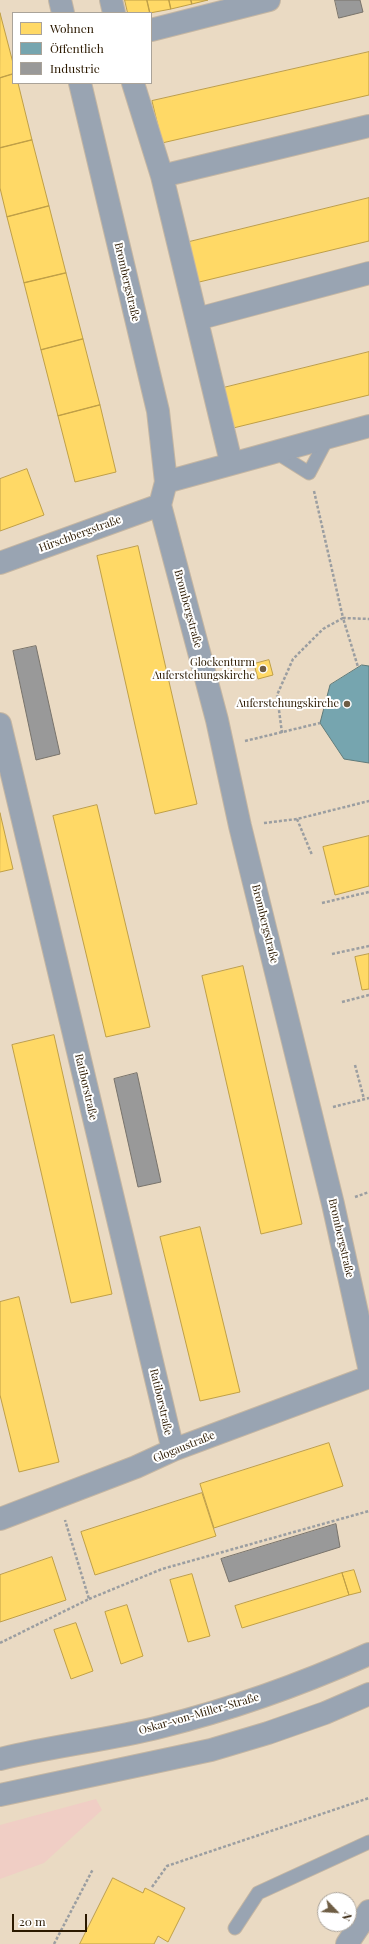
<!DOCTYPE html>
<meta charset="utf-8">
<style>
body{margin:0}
#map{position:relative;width:369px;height:1944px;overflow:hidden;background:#eadac3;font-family:"Playfair Display",serif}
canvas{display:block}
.legend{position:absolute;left:12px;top:12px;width:140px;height:72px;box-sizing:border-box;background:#fff;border:1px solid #aaa399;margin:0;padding:5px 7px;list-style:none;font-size:12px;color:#2b1900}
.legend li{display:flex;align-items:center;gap:8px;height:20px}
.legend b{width:20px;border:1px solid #aaa399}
.north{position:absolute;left:317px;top:1892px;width:40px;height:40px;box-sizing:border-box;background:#fff;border:1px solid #aaa399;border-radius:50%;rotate:115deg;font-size:11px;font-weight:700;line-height:16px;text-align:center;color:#2b1900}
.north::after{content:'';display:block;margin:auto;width:14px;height:18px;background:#6e5d44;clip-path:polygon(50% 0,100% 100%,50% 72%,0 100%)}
.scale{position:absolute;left:12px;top:1914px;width:75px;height:18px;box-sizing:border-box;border:2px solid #2b1900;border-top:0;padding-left:5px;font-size:12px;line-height:14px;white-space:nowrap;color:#2b1900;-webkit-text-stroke:3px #fff;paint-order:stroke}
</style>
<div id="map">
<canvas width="369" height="1944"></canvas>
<ul class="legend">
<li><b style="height:11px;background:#ffd966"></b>Wohnen</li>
<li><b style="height:11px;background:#76a5af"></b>Öffentlich</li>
<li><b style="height:11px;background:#999"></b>Industrie</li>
</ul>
<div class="north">N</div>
<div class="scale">20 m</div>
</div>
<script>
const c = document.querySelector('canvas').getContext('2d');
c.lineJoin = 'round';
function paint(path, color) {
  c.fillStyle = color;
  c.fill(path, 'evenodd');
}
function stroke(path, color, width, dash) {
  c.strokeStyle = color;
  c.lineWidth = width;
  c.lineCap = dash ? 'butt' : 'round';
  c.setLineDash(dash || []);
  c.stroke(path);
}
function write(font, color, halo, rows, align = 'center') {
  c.font = font + ' "Playfair Display",serif';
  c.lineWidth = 4;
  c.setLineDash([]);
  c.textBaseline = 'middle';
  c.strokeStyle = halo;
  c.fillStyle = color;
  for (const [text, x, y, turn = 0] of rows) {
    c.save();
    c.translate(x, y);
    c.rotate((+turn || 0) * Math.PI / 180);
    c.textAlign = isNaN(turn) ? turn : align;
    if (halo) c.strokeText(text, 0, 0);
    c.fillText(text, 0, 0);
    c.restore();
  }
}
paint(new Path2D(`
 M96 1799 102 1810 44 1863 0 1879V1825Z`), '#f0cec5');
const homes = new Path2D(`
 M125 0H147L150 13H128Z
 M147 0H169L171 9 150 13Z
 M169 0H191L192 4 171 9Z
 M191 0H208L192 4Z
 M0 13 13 63V74L0 78Z
 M369 52V95L162 143 152 101Z
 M13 74V83H18L32 140 0 148V78Z
 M32 140 49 206 7 217 0 188V148Z
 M369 198V241L191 284 181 244Z
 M49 206 66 273 24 283 7 217Z
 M66 273 83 339 41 350 24 283Z
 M83 339 100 405 58 416 41 350Z
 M369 352V395L225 430 215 390Z
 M100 405 116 472 75 482 58 416Z
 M27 469 44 515 0 531V479Z
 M138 546 197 804 155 814 97 556Z
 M269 660 273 675 258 679 254 664Z
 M97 805 150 1027 106 1037 53 816Z
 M0 813 13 869 0 872Z
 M369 836V886L335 895 323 847Z
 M369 954V989L362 990 355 957Z
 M243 966 302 1224 261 1234 202 976Z
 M54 1035 112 1294 71 1303 12 1045Z
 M200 1227 240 1392 200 1401 160 1237Z
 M19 1297 59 1462 19 1472 0 1395V1302Z
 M329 1443 343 1486 214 1528 200 1484Z
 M202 1493 216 1536 95 1575 81 1532Z
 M52 1557 66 1600 0 1622V1575Z
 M354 1570 361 1592 349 1595 342 1573Z
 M342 1573 349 1595 242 1628 235 1606Z
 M192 1574 210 1636 188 1642 170 1580Z
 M127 1605 143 1656 121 1664 105 1612Z
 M76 1623 93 1671 71 1679 54 1630Z
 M113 1878 143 1893 145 1888 185 1908 168 1942 158 1936 154 1944H80Z`);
paint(homes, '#ffd966');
stroke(homes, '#bf9f47', 1);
const public = new Path2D(`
 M362 665 369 666V763L344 759 320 723 330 685Z`);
paint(public, '#76a5af');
stroke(public, '#607b7a', 1);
const industry = new Path2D(`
 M335 0H360L363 12 339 18Z
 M36 646 60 754 36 760 13 651Z
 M137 1073 161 1182 138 1187 114 1079Z
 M336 1524 340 1547 229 1582 221 1559Z`);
paint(industry, '#999');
stroke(industry, '#78736b', 1);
const service = new Path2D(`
 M274 451 309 473 328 437
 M235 1928 258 1893 369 1842`);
const minor = new Path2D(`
 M60 0 63 13
 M111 0 114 13
 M151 30 269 0
 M80 83 158 411 166 482 160 505 217 720 240 826 333 1204 369 1367
 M133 83 162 176 231 462
 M162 176 369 126
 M197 319 369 273
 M166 482 369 426
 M0 563 160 505
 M0 724 173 1450
 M0 1519 136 1467 173 1450 369 1377
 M0 1759C53 1746 108 1740 160 1727 232 1709 302 1684 369 1654
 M0 1795 211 1750 268 1733 325 1713 369 1694
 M347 1944 369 1911`);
stroke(service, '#c4b6a3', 15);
stroke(minor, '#c4b6a3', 24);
stroke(new Path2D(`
 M314 491 343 618 369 619
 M282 733 277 695 293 659 323 629 343 618 358 667
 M245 741 320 723
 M297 819 312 855
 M264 823 297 819 369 801
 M322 903 369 892
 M332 954 369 946
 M342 1002 369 995
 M355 1065 364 1099
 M333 1107 369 1098
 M355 1197 369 1192
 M89 1599 162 1569 369 1511
 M0 1643 89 1599 65 1520
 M152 1887 167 1866 369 1798
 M54 1944 93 1869`), '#9b9ea1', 2.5, [3, 2]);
stroke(service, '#99a4b2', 13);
stroke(minor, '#99a4b2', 22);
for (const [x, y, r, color] of [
 [263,669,4,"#6e5d44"],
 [347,704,4,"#6e5d44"]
]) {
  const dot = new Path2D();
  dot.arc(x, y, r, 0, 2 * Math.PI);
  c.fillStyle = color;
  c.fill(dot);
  stroke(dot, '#fff', 1.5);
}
write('11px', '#2b1900', '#fff', [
 ["Brombergstraße",127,282,77],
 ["Hirschbergstraße",80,534,-20],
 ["Brombergstraße",188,609,75],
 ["Brombergstraße",265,924,76],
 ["Ratiborstraße",86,1087,77],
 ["Brombergstraße",341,1238,77],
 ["Ratiborstraße",161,1402,77],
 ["Glogaustraße",184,1447,-22],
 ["Oskar-von-Miller-Straße",199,1714,-16]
]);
write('11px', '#2b1900', '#fff', [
 ["Glockenturm",255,663],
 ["Auferstehungskirche",255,676],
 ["Auferstehungskirche",339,704]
], 'right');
</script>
